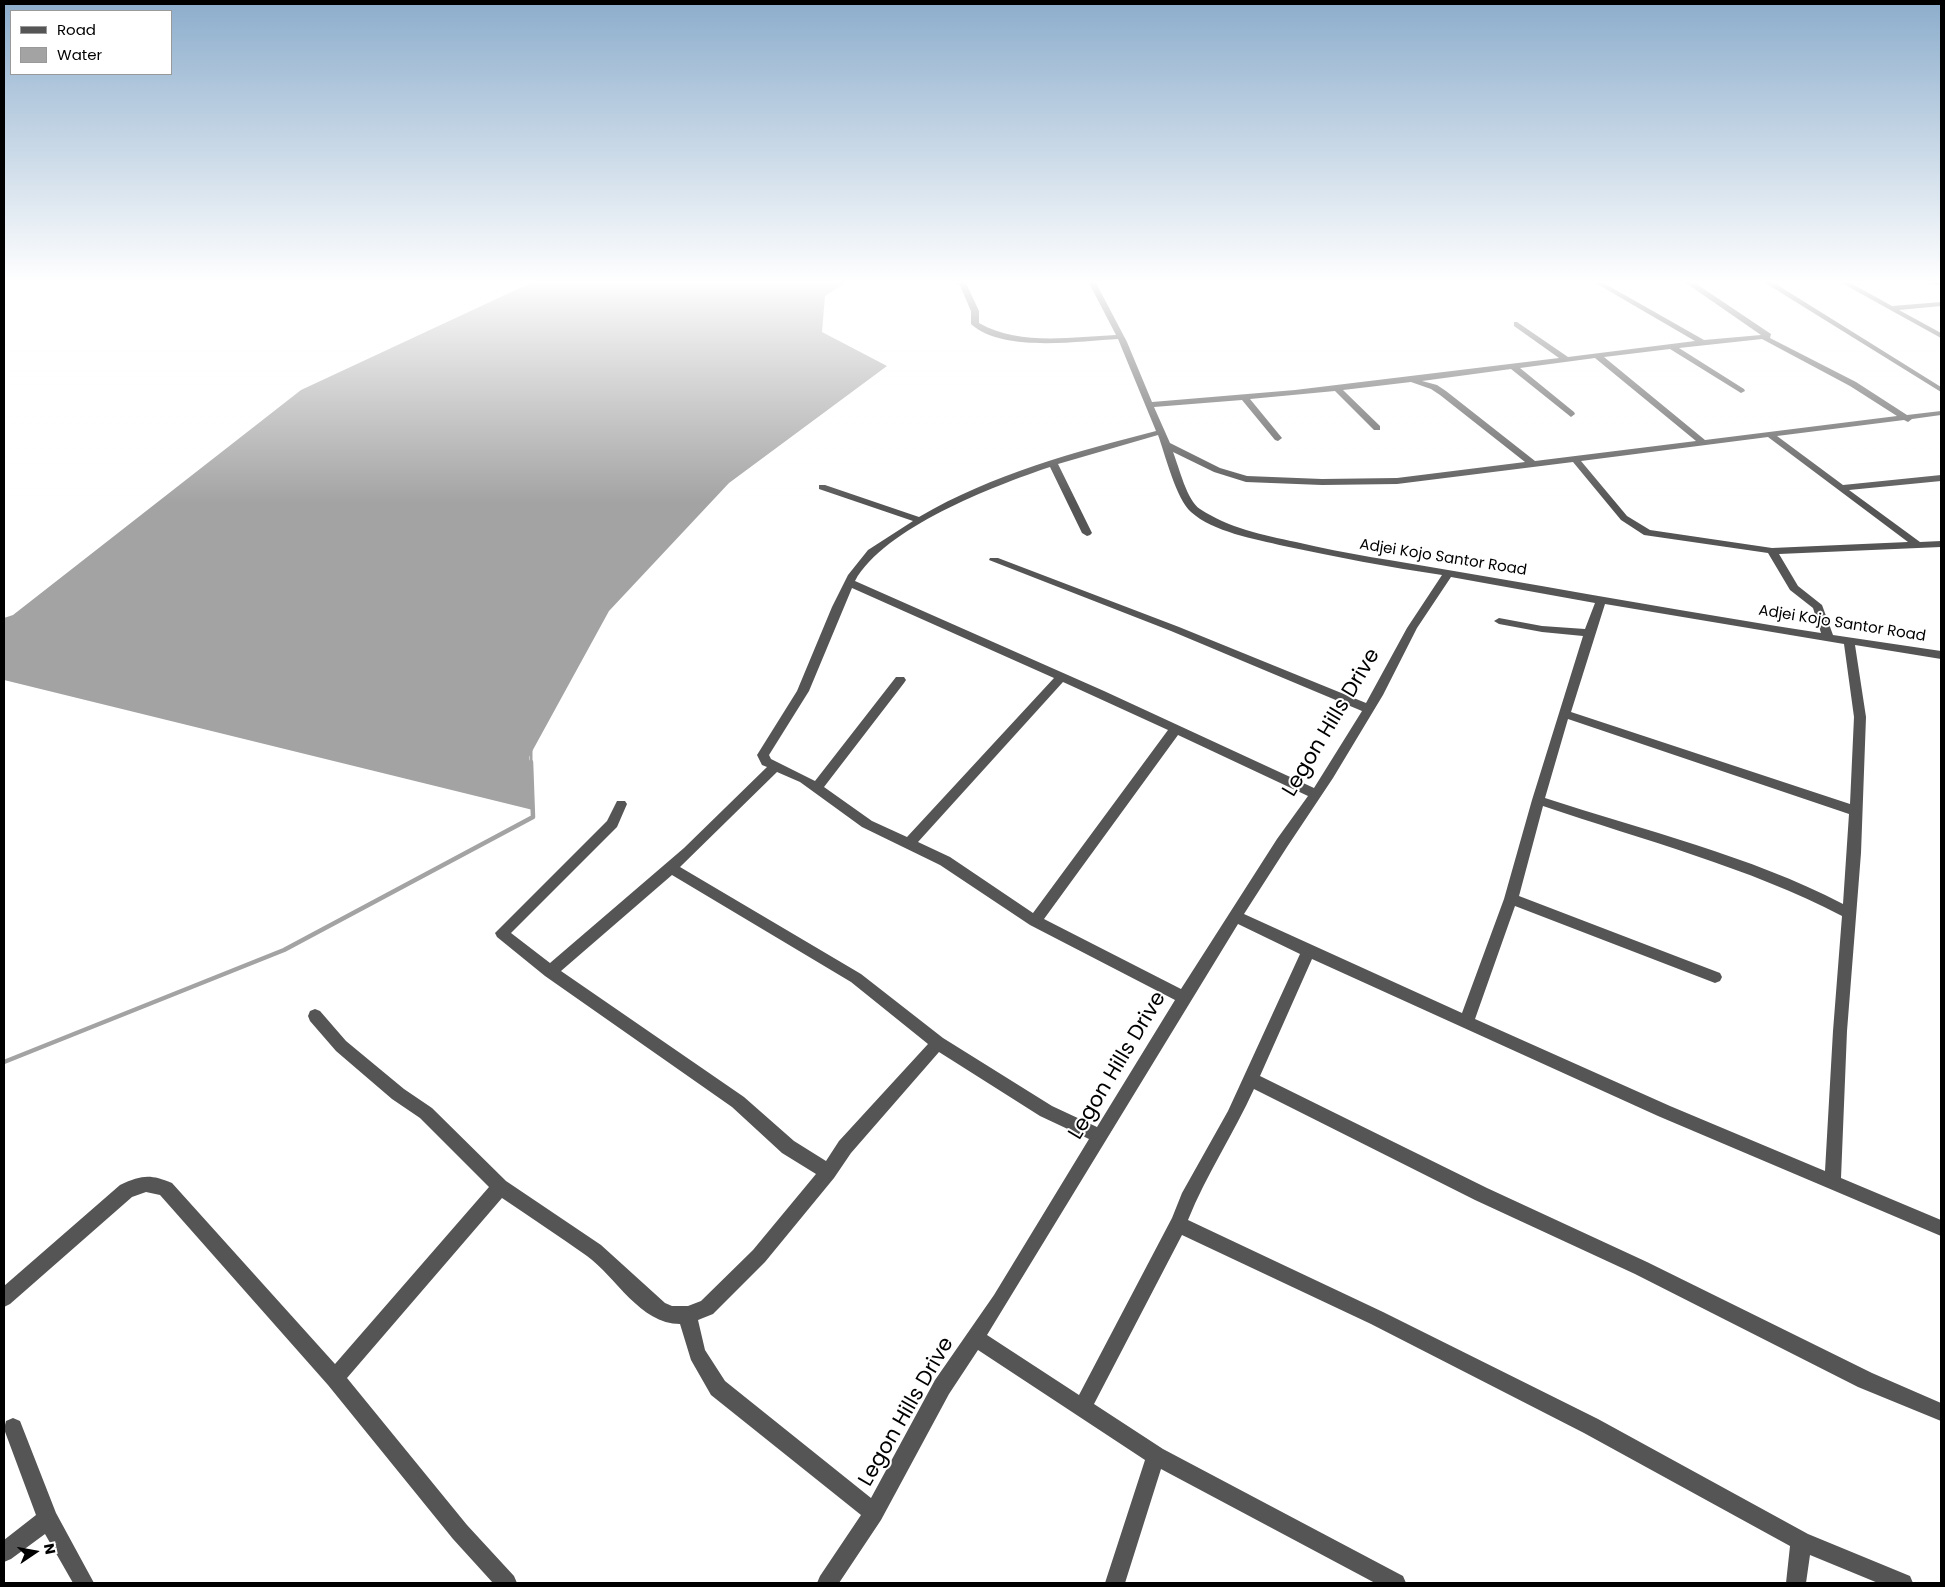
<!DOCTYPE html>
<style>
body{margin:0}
#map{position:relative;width:1945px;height:1587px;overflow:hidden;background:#fff;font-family:Poppins,sans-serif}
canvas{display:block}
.frame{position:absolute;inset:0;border:5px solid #000;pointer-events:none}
.legend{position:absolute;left:10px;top:10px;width:162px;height:65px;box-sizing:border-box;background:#fff;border:1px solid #999;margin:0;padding:6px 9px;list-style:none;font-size:15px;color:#000}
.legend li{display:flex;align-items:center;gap:10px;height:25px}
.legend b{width:25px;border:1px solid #999}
.north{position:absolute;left:10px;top:1527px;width:50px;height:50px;-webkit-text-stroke:4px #fff;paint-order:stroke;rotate:78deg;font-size:14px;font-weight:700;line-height:20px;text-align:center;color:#000}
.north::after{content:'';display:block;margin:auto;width:18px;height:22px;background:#000;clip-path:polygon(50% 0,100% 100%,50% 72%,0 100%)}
</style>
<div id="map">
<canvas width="1945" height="1587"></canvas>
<div class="frame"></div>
<ul class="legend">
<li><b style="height:6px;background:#555"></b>Road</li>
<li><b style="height:14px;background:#a3a3a3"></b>Water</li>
</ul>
<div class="north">N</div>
</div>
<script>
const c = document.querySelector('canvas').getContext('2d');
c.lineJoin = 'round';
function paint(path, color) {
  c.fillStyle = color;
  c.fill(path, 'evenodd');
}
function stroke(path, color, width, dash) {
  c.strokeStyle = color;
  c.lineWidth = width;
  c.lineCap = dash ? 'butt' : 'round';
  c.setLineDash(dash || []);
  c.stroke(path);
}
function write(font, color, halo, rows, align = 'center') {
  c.font = font + ' Poppins,sans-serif';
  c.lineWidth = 4;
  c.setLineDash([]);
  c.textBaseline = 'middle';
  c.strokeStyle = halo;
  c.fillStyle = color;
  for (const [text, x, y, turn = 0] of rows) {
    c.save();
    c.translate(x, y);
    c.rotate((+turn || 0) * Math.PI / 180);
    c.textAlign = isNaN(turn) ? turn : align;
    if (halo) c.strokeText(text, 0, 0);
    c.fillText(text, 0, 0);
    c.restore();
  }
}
paint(new Path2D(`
 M535 281H848L825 296 822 332 887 366 729 483 609 611 529 757 533 810 4 680V618L13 615 301 390Z`), '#a3a3a3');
stroke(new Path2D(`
 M531 749V763`), '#a3a3a3', 3);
stroke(new Path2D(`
 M4 1062 284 950 533 817 531 762`), '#a3a3a3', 4.5);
paint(new Path2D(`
 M958 281H965L979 311V323C1019 346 1071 337 1116 335L1088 281H1095L1127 342 1152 402 1295 390 1559 358 1514 326V322H1517L1568 357 1695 341 1592 281H1600L1704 340 1761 335 1683 281H1692L1771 334 1770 338 1856 382 1907 415 1941 411V415L1912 419 1908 422 1904 420 1777 436 1843 485 1941 475V481L1849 490 1920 542 1941 541V547L1779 554 1798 586 1822 605 1833 635 1941 651V659L1855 645 1866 717 1861 853 1847 1031 1841 1178 1941 1220V1236L1658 1116 1312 959 1260 1076 1487 1188 1647 1262 1872 1373 1941 1403V1421L1858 1387 1635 1274 1475 1200 1254 1089C1234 1133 1206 1175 1188 1220L1383 1312 1598 1419 1808 1534 1910 1576 1913 1583H1878L1810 1555 1806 1583H1786L1790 1546 1584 1433 1371 1324 1182 1235 1094 1404 1163 1449 1403 1576 1406 1583H1375L1161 1469 1125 1583H1105L1145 1460 978 1350 949 1394 881 1520 839 1583H817L820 1576 861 1515 711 1395 691 1360 680 1324C640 1324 616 1277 587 1256 559 1236 530 1217 502 1198L347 1378 467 1525 514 1576 517 1583H493L453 1539 328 1385 160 1195 146 1192 132 1197 10 1304 4 1307V1286L120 1185C142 1175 150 1174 172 1183L335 1364 489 1187 420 1118 392 1099 336 1051 310 1021 308 1016 310 1011 315 1009 320 1011 346 1041 404 1089 432 1108 506 1181 601 1245 665 1303 672 1306H688L701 1301 753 1250 816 1174 782 1153 732 1107 545 976 497 937 495 933 607 821 617 801H625L627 804 617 827 511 933 550 963 684 848 767 767 762 765 757 755 797 691 832 607 848 575 868 550 913 521 819 489V485H825L919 517C992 474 1075 452 1156 431L1118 339C1078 341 1003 353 971 324V311ZM1762 339 1850 386 1897 416 1705 440 1604 357 1670 349 1741 393 1745 391 1744 389 1679 348ZM1595 358 1696 441 1535 461 1446 391 1437 385 1422 381 1511 369 1571 417 1575 414 1574 412 1520 368ZM1411 382 1431 389 1440 395 1525 462 1397 478 1322 479 1247 476 1220 468 1170 443 1154 407 1242 400 1275 440 1278 441 1282 438 1250 399 1335 391 1374 430H1380V426L1343 390ZM1158 435C1165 454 1176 499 1191 512 1213 532 1255 539 1284 546 1336 557 1388 567 1442 575L1407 628 1366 703 1179 627 998 558H990L989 560 1171 631 1362 711 1314 788 1104 691 855 581C884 528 993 486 1050 467L1082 533 1087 536 1090 535 1092 533 1058 464ZM1768 437 1908 542 1772 548 1650 530 1627 516 1581 461ZM1173 452 1214 472 1246 482 1322 485 1397 484 1573 462 1621 520 1644 535 1768 553 1790 590 1813 608 1821 633C1697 614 1573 591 1448 570 1397 561 1346 554 1296 542 1262 535 1229 528 1200 509 1187 501 1179 467 1173 452ZM1451 577 1595 603 1585 629 1542 626 1499 618 1494 621 1499 624 1542 632 1583 636 1532 800 1504 899 1462 1013 1244 914 1287 847 1333 778 1383 695 1417 628ZM852 588 1054 678 907 837 872 821 824 787 904 683 906 680 904 677H896L815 781 771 759 769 755 809 691ZM1605 604 1844 644 1854 717 1850 804 1571 712ZM1063 682 1168 730 1033 913 950 857 918 842ZM1568 719 1849 814 1843 904C1749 855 1645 831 1545 798ZM1178 735 1308 796 1277 839 1181 989 1044 919ZM777 772 800 782 862 827 940 865 1030 925 1175 1000 1097 1127 1052 1106 943 1038 861 974 680 867ZM1543 806C1643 840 1748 867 1842 916L1833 1031 1825 1171 1670 1106 1475 1019 1515 906 1715 983 1720 981 1722 977 1720 973 1519 896ZM672 875 851 982 928 1044 839 1141 826 1161 794 1141 744 1097 561 971ZM1238 924 1300 954 1228 1111 1182 1193 1172 1218 1079 1395 987 1335ZM939 1052 1040 1116 1089 1139 994 1295 935 1380 871 1498 725 1381 705 1350 698 1320 713 1314 765 1262 834 1178 851 1153Z
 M1762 281H1771L1941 387V392Z
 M1838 281H1847L1892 306 1941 302V306L1899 310 1941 333V338Z
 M1928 281 1941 282V286L1929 283Z
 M13 1418 20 1421 56 1513 94 1583H73L45 1534 11 1559 4 1562V1540L36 1515 4 1429 6 1421Z`), '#555');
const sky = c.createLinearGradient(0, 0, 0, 503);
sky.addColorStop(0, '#8cadcc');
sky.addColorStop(0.56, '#fff');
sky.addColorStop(1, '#ffffff00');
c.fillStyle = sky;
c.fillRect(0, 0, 1945, 503);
write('15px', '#000', '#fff', [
 ["Adjei Kojo Santor Road",1443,558,9],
 ["Adjei Kojo Santor Road",1842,624,9]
]);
write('21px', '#000', '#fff', [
 ["Legon Hills Drive",1332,723,-59],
 ["Legon Hills Drive",1118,1066,-59],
 ["Legon Hills Drive",907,1412,-60]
]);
</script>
